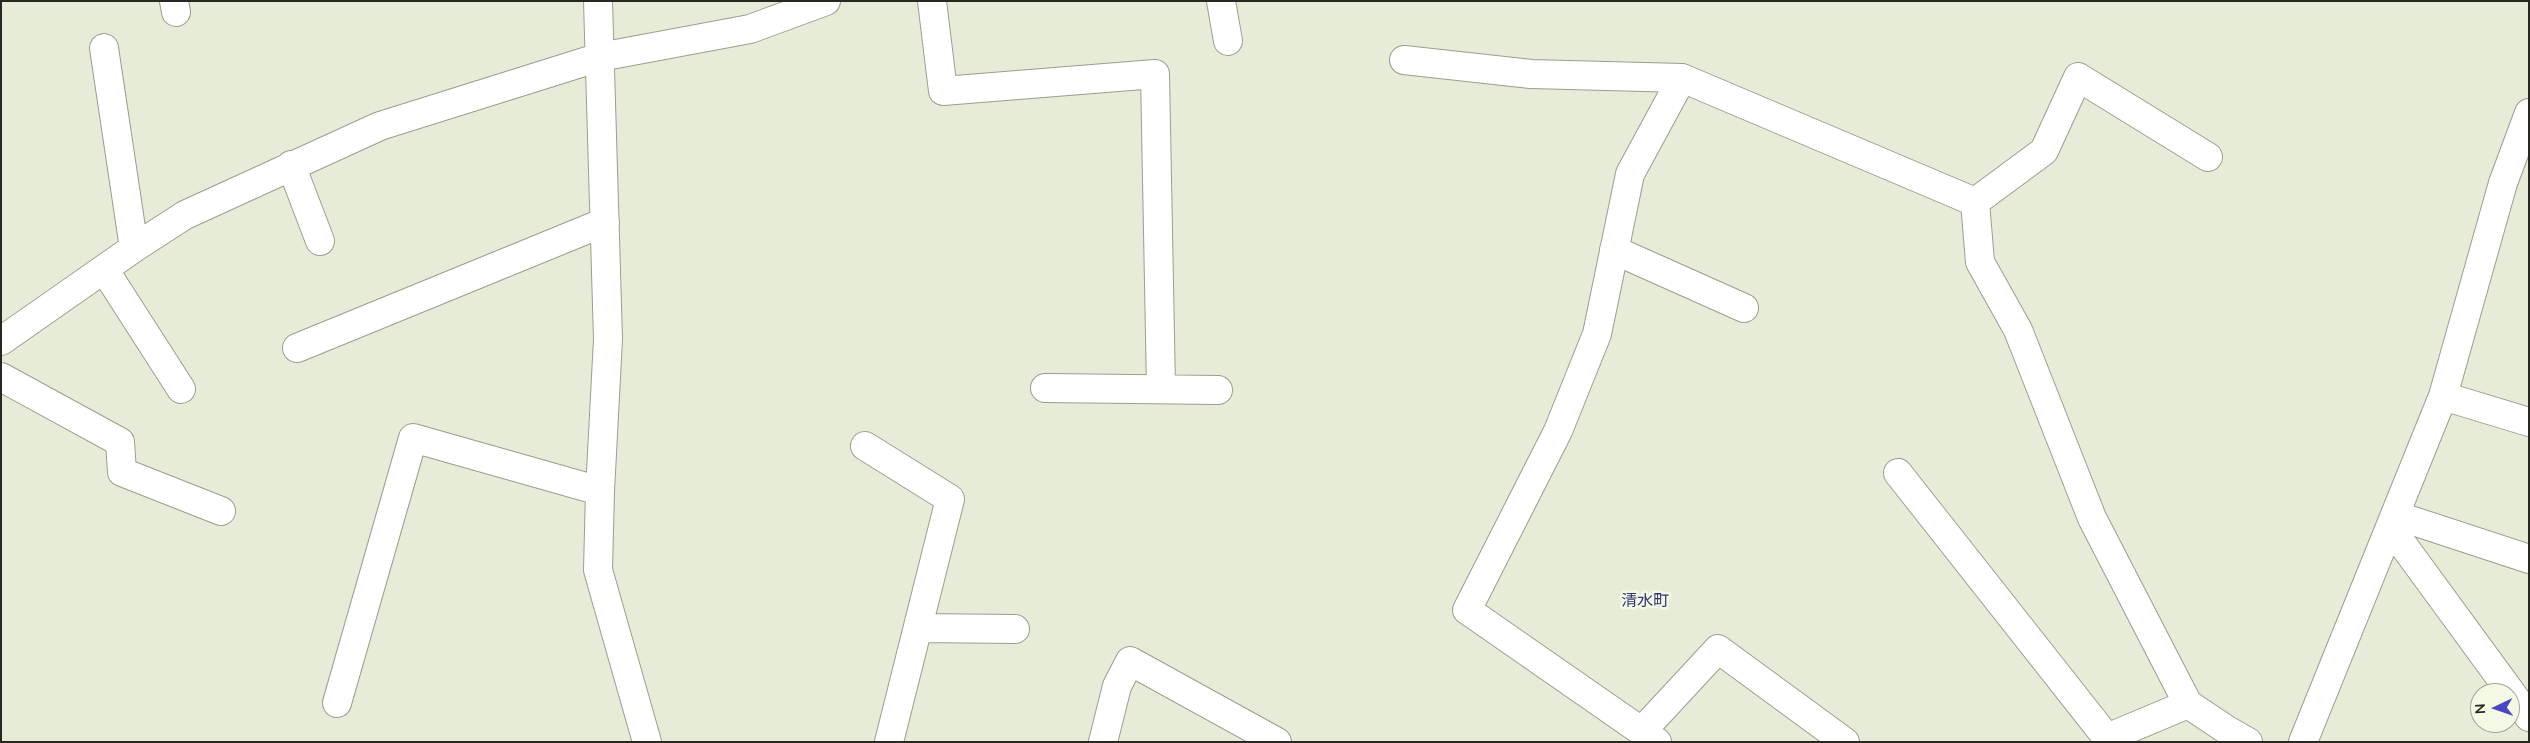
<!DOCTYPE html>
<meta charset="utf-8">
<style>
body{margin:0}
#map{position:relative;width:2530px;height:743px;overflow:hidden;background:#e6ecd8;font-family:"Nunito Sans",sans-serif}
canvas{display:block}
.frame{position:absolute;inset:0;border:2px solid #262821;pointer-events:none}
.north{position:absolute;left:2470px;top:683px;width:50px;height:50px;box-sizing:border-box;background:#f3f9e5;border:1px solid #a1a597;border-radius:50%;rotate:267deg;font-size:14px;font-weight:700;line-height:20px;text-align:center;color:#262821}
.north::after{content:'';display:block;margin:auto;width:18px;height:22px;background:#4a48be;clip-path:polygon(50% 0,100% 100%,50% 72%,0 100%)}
</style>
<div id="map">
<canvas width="2530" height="743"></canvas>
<div class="frame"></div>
<div class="north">N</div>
</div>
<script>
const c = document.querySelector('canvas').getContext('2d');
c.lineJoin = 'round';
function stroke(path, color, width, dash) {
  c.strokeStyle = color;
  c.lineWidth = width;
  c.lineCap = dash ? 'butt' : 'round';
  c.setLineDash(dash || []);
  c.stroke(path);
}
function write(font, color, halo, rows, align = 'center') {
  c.font = font + ' "Nunito Sans","Noto Sans JP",sans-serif';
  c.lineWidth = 5;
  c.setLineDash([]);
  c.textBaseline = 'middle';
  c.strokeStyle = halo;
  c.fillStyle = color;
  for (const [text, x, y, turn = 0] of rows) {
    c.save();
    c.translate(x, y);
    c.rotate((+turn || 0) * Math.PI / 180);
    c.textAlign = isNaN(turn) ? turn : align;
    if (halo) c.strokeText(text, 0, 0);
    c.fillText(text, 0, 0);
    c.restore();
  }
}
const minor = new Path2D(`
 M174 1 176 12
 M598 1 608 339 600 491 598 570 647 742
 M932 1 943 91 1155 74 1161 389
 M1221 1 1228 41
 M104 48 134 248
 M1404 60 1531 74 1682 78 1630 174 1597 334 1558 431 1467 610 1657 742
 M1682 78 1975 202 1980 262 2018 330 2092 518 2188 704 2227 730 2248 742
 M291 165 320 241
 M1975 202 2044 151 2078 77 2208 157
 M1614 250 1744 308
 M104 269 181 389
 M1 341 134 248 185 215 380 126 600 57 750 29 826 1
 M297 348 605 222
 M1 377 120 442 122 472 221 511
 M1045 388 1218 390
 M2443 396 2529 422
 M865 446 950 499 889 742
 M1898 473 2107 738 2188 704
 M2395 515 2529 559
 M2390 527 2529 717
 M918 628 1015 629
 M337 703 413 438 600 491
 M1642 731 1718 649 1845 742
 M1103 742 1117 686 1130 661 1277 742
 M2303 742 2443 396 2503 183 2529 113`);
stroke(minor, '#999f8d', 30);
stroke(minor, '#fff', 28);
write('16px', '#323570', '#f3f9e5', [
 ["清水町",1645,602]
]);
</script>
